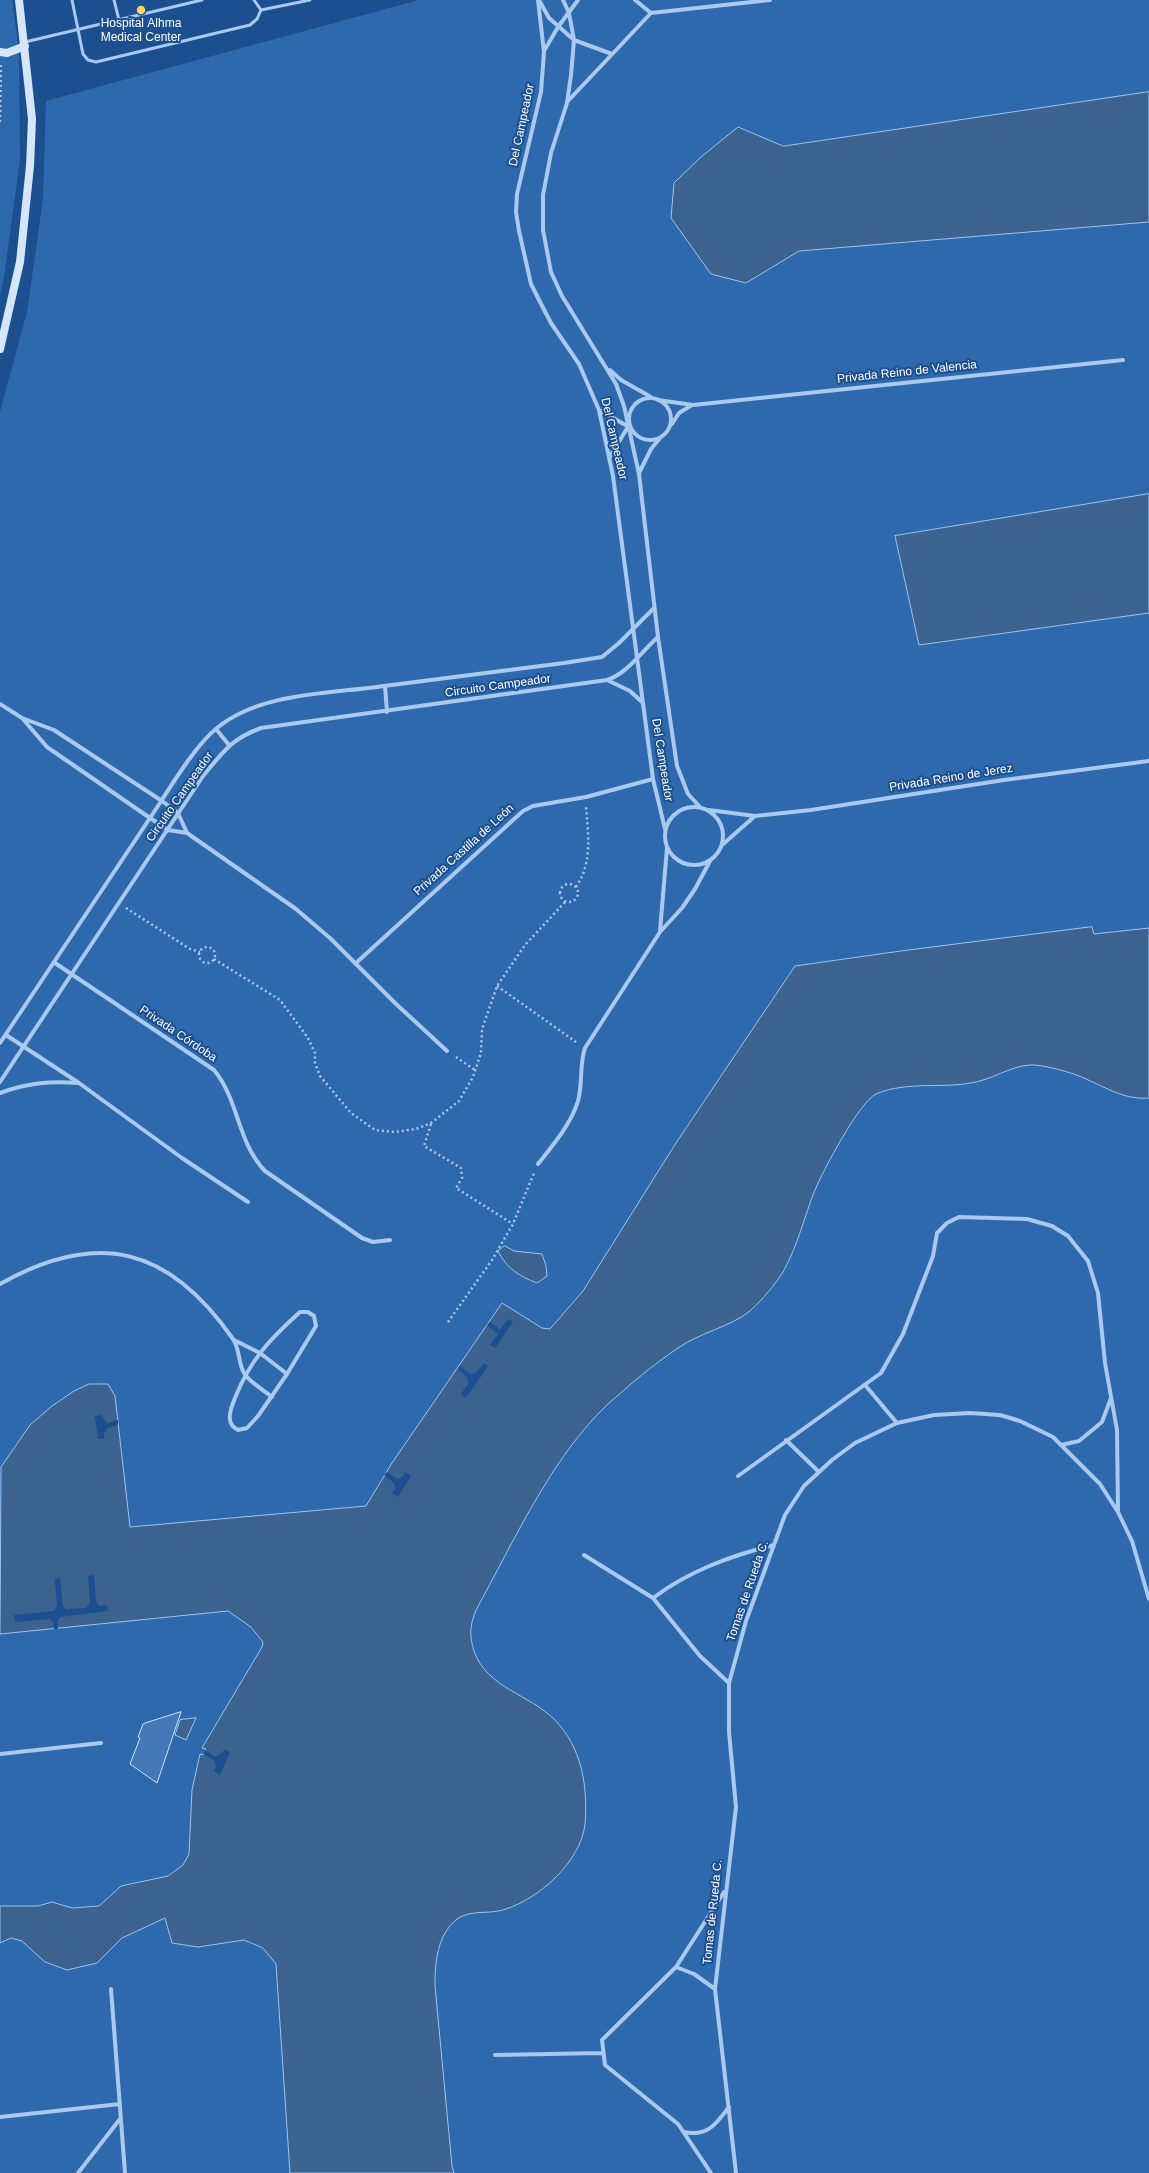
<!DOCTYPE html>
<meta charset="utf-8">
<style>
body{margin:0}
canvas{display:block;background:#1b4f8f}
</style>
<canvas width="1149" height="2173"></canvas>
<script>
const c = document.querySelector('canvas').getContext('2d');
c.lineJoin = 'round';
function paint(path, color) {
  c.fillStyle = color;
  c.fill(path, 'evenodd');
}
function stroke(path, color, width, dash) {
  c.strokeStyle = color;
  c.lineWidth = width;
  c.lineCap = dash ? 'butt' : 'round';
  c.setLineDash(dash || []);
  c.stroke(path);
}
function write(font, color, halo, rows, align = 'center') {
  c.font = font + ' Arial,sans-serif';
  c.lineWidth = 4;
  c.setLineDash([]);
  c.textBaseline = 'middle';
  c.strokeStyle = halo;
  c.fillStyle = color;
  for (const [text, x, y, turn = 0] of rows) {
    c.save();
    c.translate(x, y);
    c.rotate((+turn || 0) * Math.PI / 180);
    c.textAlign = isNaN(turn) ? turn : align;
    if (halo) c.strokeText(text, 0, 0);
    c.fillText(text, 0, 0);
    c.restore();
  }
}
paint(new Path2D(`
 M0 0H12L19 52 20 159 4 277 0 296Z
 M419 0H1149V2173H0V412L27 312 43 199 46 101Z`), '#2e69ad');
const water = new Path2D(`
 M1149 92V222L799 251 746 283 711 274 671 218 674 183 701 157 738 127 783 146Z
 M1149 494V613L919 645 895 536Z
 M1092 927 1094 934 1149 928V1098C1125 1100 1107 1088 1086 1079 1074 1073 1048 1066 1035 1065 1016 1064 998 1076 980 1081 947 1090 908 1080 876 1094 859 1102 823 1171 815 1190 804 1217 798 1245 784 1270 776 1284 762 1300 750 1311 730 1327 699 1333 678 1348 654 1364 628 1386 607 1405 551 1458 513 1543 476 1610 470 1625 469 1635 474 1651 487 1688 529 1694 555 1720 582 1748 588 1787 585 1824 581 1861 540 1898 506 1909 490 1915 471 1909 457 1919 437 1935 435 1962 435 1986L452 2166 454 2173H290L276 1964 263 1948 244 1940 198 1947 172 1943 165 1918 122 1938 97 1963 67 1970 45 1962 22 1941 11 1938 0 1943V1906H38L52 1902 72 1908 99 1906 121 1886 168 1876 183 1865 189 1854 192 1790 200 1754 203 1755 206 1749 202 1748 262 1647 263 1642 251 1627 228 1611 0 1634 1 1467 30 1425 52 1406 74 1391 89 1384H108L115 1396 130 1527 366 1506 392 1463 502 1303 542 1328 550 1329 583 1291 676 1143 795 966 901 951Z
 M505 1246 514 1251 542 1254 546 1266 547 1276 537 1283C519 1276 507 1269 498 1251Z
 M196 1718 186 1740 175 1735 180 1720Z`);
paint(water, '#3c6290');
stroke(water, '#9cc4f0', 1);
paint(new Path2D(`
 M508 1319 513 1322 495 1348 490 1345 498 1334 487 1325 490 1322 500 1330Z
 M484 1363 488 1366 466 1398 461 1394 468 1384V1378L458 1369 460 1366 470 1374 476 1373Z
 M101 1415 107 1423 118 1420V1425L107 1428 104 1434V1439H98L95 1416Z
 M387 1472 397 1479 402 1477 405 1472 411 1476 398 1497 392 1493 395 1489 394 1483 384 1475Z
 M94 1575 96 1602 99 1606 107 1605 108 1611 60 1617 57 1622 58 1629H54L53 1622 50 1619 15 1622 14 1615 54 1611 57 1606 55 1579 60 1578 63 1606 66 1609 86 1608 90 1603 88 1576Z
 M205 1750 216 1757 225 1750 230 1752 220 1775 214 1771 216 1767 214 1760 203 1754Z`), '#1b4f8f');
const building = new Path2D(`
 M181 1712 157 1783 130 1764 140 1738 138 1737 143 1724Z`);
paint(building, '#4478b7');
stroke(building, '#cfe3fa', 1);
stroke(new Path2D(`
 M0 122 1 64
 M560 893a9 9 0 1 1 18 0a9 9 0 1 1-18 0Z
 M576 887C593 862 588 834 586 806
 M126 908 190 949 200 952
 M199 955a8 8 0 1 1 16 0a8 8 0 1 1-16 0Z
 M214 959 280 1000 308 1038 315 1053V1063L320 1076 351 1113 375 1130 395 1132 416 1129 431 1123 459 1101 473 1077 481 1053 482 1029 497 986 525 945 566 901
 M497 986 576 1042
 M456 1057 475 1070
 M431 1124 424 1146 461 1168 462 1178 456 1188 513 1224
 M448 1322 492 1260 513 1224 534 1173`), '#a9c9ee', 2.5, [2, 3]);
stroke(new Path2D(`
 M72 0 83 54 88 60 96 62 250 25 257 19 261 10
 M114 0 119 20
 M254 0 261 10 310 0
 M25 42 202 0`), '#a9c9ee', 3);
stroke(new Path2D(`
 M538 0 544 52 541 92 517 194 516 212 519 231 531 284 540 302 551 323 579 364 599 410 613 476 653 779 665 829
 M539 0 549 18 574 40 612 54
 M563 0 569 13 574 40 571 75 567 103 551 153 543 195V230L551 272 562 296 616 384 624 406 639 474 658 637 677 766 688 794 700 807
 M635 0 651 13
 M651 13 770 0
 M544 51 558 27 578 0
 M567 102 651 13
 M610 370 621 380 651 397
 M629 419a21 21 0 1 1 42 0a21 21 0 1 1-42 0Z
 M658 400 693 405 1123 360
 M599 410 629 427
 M672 424 679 413 692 405
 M609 458 629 425
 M639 473 651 449 660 438
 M607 680 630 691 643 703
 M385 686 387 712
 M0 704 22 718 54 730 162 801 178 813 187 833
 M216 729 229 745
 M665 836a29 29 0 1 1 58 0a29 29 0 1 1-58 0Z
 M709 810 755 816 811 810 1004 780 1149 761
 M722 845 755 816
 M660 931 667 848
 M55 963 214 1070C239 1100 237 1142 265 1171L362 1238 373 1242 390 1240
 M356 963 523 811 533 806 586 797 653 779
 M6 1035 79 1083 182 1158 248 1202
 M0 1043 150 818 47 747 22 718
 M447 1051 395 1003 331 939 296 909 187 833 168 830 150 818C167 793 194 746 217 728 261 692 330 694 384 686 444 678 504 671 564 663L602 657 619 643 654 608
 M0 1082 203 776C223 752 231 739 261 728L607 680C628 673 642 651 658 637
 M0 1093C27 1083 49 1081 78 1083
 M538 1164C553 1145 571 1124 578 1101 583 1083 579 1066 585 1048L660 932 682 908 695 889 710 861
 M0 1284C98 1229 169 1247 233 1339 240 1349 238 1363 244 1373 249 1382 264 1390 272 1397
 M300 1312H308L314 1316 316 1326 287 1374 258 1416 247 1428 238 1430C225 1424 230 1410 235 1398 250 1360 270 1339 300 1312Z
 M234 1340 260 1353 287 1374
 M865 1385 897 1423
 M786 1440 819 1472
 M1061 1445 1079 1441 1102 1422 1111 1398
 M738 1476 881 1373 903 1334 933 1256 937 1233 947 1223 959 1217 1027 1219 1052 1226 1068 1236 1088 1261 1098 1293 1105 1363 1117 1430 1118 1511
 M584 1555 653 1598 700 1656 729 1683
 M653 1598C689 1571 730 1556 774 1545
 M0 1754 101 1743
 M676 1967 694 1974 715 1989
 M111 1989 125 2173
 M495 2055 602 2053
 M0 2117 120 2104
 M684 2132C708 2137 716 2124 729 2107
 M78 2173 120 2119
 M711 2173 678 2124 605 2065 602 2040 676 1967 724 1892
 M736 2173 715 1989 736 1807 729 1732V1683L746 1621 785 1515 804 1486 832 1460 855 1443 897 1423 934 1415 970 1413 1000 1415 1020 1421 1053 1437 1100 1484 1118 1512 1132 1541 1149 1599`), '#a9c9ee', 4);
stroke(new Path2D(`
 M0 52 7 53 25 46
 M0 349 20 262 30 166 32 119 19 0`), '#d6e6fa', 8);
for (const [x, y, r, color] of [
 [141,10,5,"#ffd166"]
]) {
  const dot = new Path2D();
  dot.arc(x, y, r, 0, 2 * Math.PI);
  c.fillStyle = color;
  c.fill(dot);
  stroke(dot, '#1b4f8f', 1.5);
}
write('12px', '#fff', '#1b4f8f', [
 ["Hospital Alhma",141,24],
 ["Medical Center",141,38]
]);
write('12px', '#fff', '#1b4f8f', [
 ["Del Campeador",522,125,-78],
 ["Privada Reino de Valencia",907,372,-6],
 ["Del Campeador",614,439,77],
 ["Circuito Campeador",498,686,-8],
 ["Del Campeador",662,760,81],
 ["Privada Reino de Jerez",951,778,-9],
 ["Circuito Campeador",180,797,-55],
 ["Privada Castilla de León",464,850,-42],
 ["Privada Córdoba",178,1034,34],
 ["Tomas de Rueda C.",748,1591,-71],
 ["Tomas de Rueda C.",713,1912,-84]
]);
</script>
